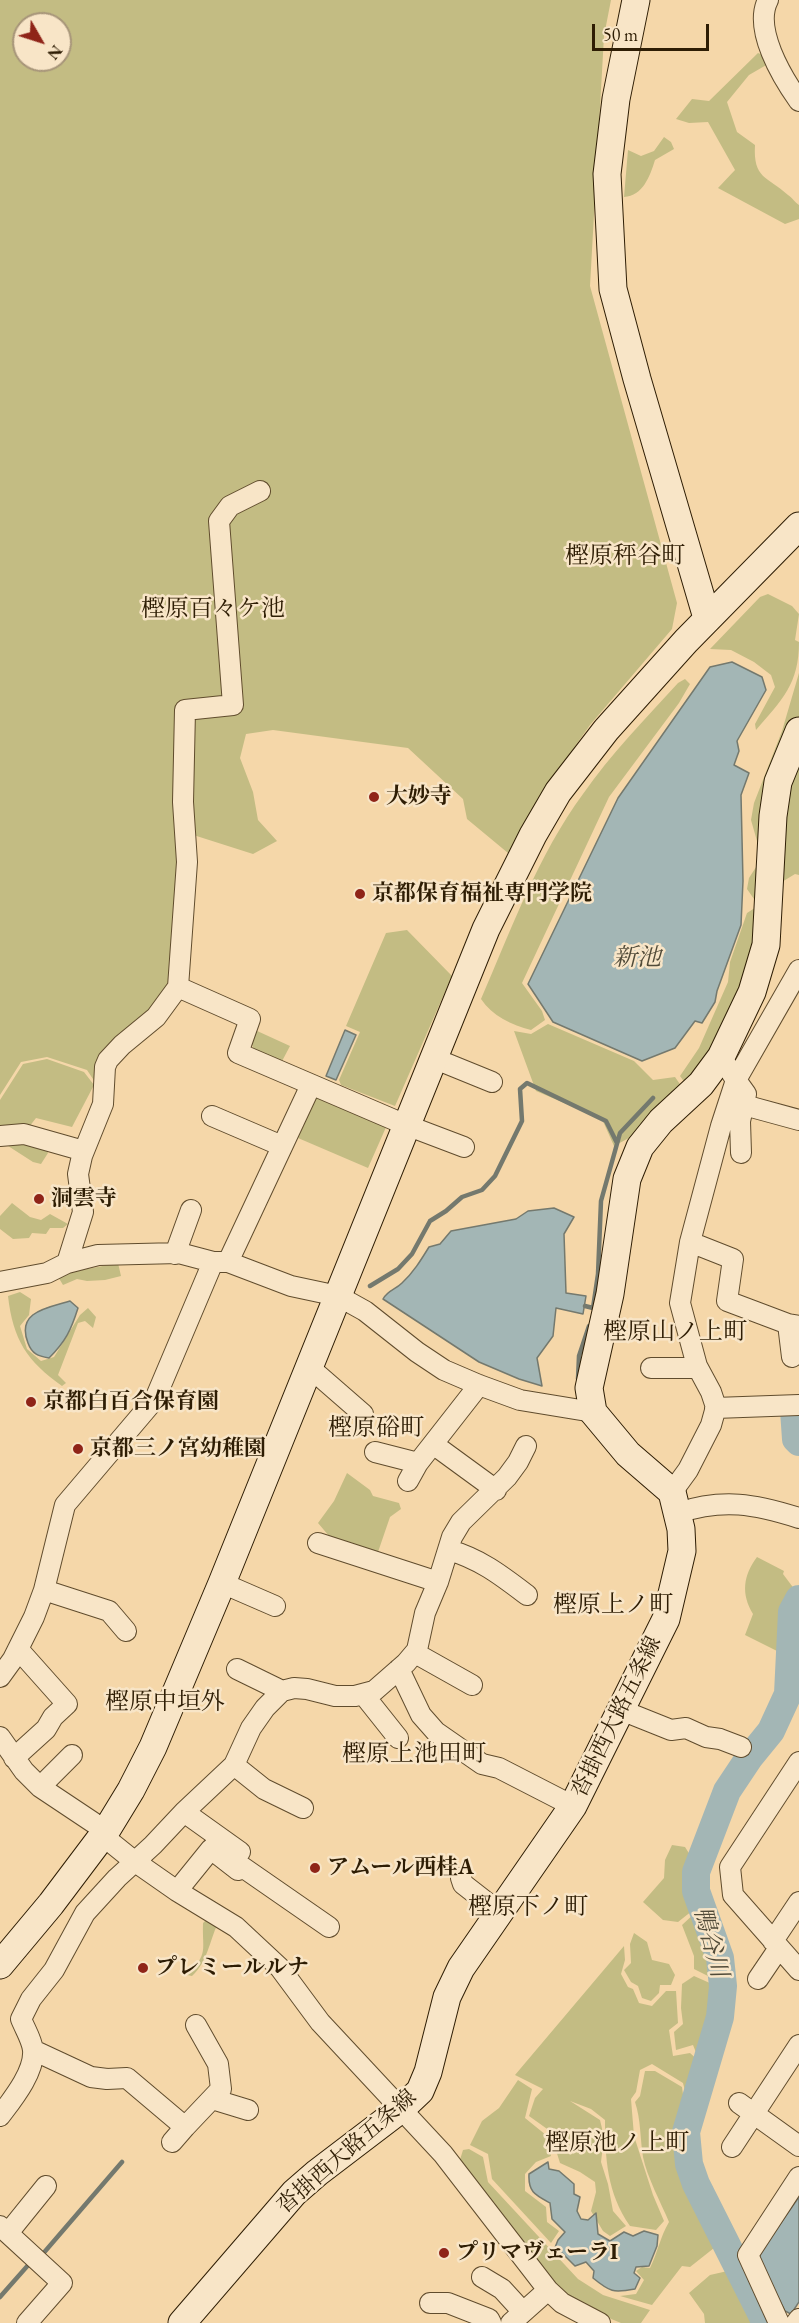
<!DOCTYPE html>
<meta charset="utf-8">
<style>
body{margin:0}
#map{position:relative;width:799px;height:2323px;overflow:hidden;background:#f5d7a9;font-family:"EB Garamond",serif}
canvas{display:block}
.north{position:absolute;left:12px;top:12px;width:60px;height:60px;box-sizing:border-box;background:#f8e5c7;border:2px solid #a79579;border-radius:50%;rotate:129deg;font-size:16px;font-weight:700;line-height:24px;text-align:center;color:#2e1d04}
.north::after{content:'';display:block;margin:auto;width:21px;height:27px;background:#8f2418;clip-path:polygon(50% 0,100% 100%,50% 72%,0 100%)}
.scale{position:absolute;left:592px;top:24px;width:117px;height:27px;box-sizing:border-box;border:3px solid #2e1d04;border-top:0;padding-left:8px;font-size:18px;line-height:21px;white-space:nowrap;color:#2e1d04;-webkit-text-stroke:4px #f8e5c7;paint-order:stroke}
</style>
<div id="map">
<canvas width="799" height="2323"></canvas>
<div class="north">N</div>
<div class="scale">50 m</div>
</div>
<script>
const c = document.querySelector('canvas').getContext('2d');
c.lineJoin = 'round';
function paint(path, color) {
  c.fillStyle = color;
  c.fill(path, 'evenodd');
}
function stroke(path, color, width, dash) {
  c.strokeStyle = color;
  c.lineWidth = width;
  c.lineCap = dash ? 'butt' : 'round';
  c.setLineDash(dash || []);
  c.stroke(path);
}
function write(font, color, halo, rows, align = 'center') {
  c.font = font + ' "EB Garamond","Noto Serif JP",serif';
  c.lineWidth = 5;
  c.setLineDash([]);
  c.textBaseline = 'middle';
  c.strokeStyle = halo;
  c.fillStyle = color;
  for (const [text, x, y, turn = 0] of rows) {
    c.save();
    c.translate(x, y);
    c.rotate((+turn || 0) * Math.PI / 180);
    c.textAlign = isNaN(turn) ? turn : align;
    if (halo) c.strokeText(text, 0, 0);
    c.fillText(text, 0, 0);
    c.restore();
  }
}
paint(new Path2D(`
 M0 0H611L604 36 590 286 677 603 672 629 590 725 545 789 508 853 467 819 463 799 408 748 273 730 246 734 240 758 253 792 258 820 277 841 253 854 184 832 177 974 97 1085 87 1070 47 1057 21 1062 0 1095ZM24 24H60V60H24Z
 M758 53 770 58 768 64 749 75 727 102 737 132 755 145C753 179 767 176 788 195 793 198 794 202 799 205V219L785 224 718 188 735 170 708 122 689 123 676 119 692 99 709 101Z
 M664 137 671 142 674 149 655 160C650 176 643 196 624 197L628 150 641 156 654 151Z
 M768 594 792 606 799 614 795 640 799 642C799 684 782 700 756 730L755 724 775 687 771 675 754 662 731 650 710 649 760 597Z
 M799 673V875L795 874 754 899 747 889 749 878 758 864 759 848 751 820 754 803 782 731Z
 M685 679 690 684 679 703 609 797 522 983 542 1011 545 1020 531 1030C512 1025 492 1016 481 999 511 930 538 855 583 794 611 754 645 719 678 683Z
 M761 904 743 997 688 1087 680 1076 699 1048 728 982 730 962 747 913Z
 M407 930 452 976 395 1106 341 1085 339 1080 360 1032 346 1026 386 933Z
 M548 1024 634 1061 653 1080 675 1077 684 1090 642 1131 614 1146 602 1119 536 1091 514 1031 531 1034Z
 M255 1030 290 1046 280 1065 255 1054 251 1041Z
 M47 1059 84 1072 94 1085 72 1127 36 1118 29 1127 0 1130V1100L23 1064Z
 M317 1095 387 1125 368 1168 298 1138Z
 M5 1144H45L48 1153 41 1164 33 1162Z
 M12 1203 30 1217 41 1220 50 1214 68 1224 63 1228H50L46 1234 32 1233 29 1238 13 1239 0 1229V1216Z
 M118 1263 121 1276 105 1280 87 1281 77 1279 63 1285 57 1275Z
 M20 1292 31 1299 29 1315 20 1326 27 1349 41 1361 54 1357 80 1315 88 1308 96 1317 93 1328 85 1321 78 1323 58 1375 66 1383 62 1386C27 1361 13 1340 8 1296Z
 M347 1473 370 1490 373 1496 399 1503 401 1509 390 1517 378 1552 373 1556 329 1536 318 1523 334 1501Z
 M757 1557 784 1571 783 1574 798 1594 787 1613V1646L777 1651 745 1635 753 1614C741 1594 743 1576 757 1557Z
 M672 1845 685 1847 692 1858 690 1886 697 1907 678 1922 663 1920 643 1902 664 1878 665 1860Z
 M696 1912 716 1960 718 1974 714 1979 694 1969V1956L682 1925Z
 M209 1917 218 1923C209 1942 208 1961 192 1976L187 1975C209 1953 202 1951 203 1923Z
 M634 1933 647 1942 652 1960 669 1964 675 1975 671 1985H660L659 1993 651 2001 642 1998 638 1986 631 1982 624 1970 631 1963 630 1944Z
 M624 1946 625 1960 621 1974 628 1987 633 1989 639 2003 652 2006 666 1991H676L678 2023 669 2030 673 2056 690 2053 701 2063 690 2111 683 2083 652 2064 640 2070 636 2092 631 2099 634 2136 653 2195 664 2221 656 2230 630 2226C607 2193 605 2158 605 2120L591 2109 570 2101 600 2120 604 2137 601 2162 608 2184 613 2211 626 2226 610 2236 603 2231 591 2211 596 2192 595 2182 580 2172 560 2163 550 2131 529 2116 535 2098 543 2089 515 2075Z
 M694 1976 712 1984 714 2014 707 2054 697 2055 693 2045 676 2050 674 2032 683 2024 681 2008 682 1984Z
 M645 2071H655L682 2087 686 2116 679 2128 676 2149 688 2194 703 2225 712 2236 714 2248 690 2267 682 2266 652 2305 620 2296 636 2294 644 2280 636 2271 642 2267 650 2268C658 2252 660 2237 669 2222 661 2203 647 2177 643 2157 640 2138 641 2120 635 2102L640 2096Z
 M518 2080 532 2089 525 2118 546 2135 551 2156 536 2162 525 2174V2191L546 2207 547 2222 559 2231 551 2243 492 2179 488 2154 470 2145 482 2121 499 2108Z
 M469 2149 483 2157 488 2182 578 2279 603 2295 650 2310 641 2323H621L565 2300 459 2163 463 2150Z
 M732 2270 758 2323H705L704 2314 689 2293 710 2275Z`), '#c3bc83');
const water = new Path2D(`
 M732 662 762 677 766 690 737 741 739 751 734 765 749 773 741 795 743 881 741 925 717 991 715 1002 702 1023 695 1021 675 1048 642 1061 553 1022 528 984 618 798 710 667Z
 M345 1030 356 1035 336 1080 326 1076Z
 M554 1208 574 1217 564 1234 566 1293 586 1296 583 1314 556 1308 553 1336 537 1358 542 1386 519 1379 479 1362 383 1299C388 1290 395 1290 402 1283 413 1273 421 1260 429 1247L440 1244 451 1231 516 1219 528 1211Z
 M70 1301 78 1308C71 1330 66 1341 49 1358 38 1356 32 1354 28 1343 16 1312 46 1308 70 1301Z
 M548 2162 549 2169 559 2171 574 2184V2194L580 2197 577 2211 581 2219 588 2220 596 2213 598 2234 610 2241 624 2232 633 2236 644 2231 658 2235 657 2246 649 2266 636 2267 634 2273 640 2278 635 2289C613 2293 610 2292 593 2278L594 2271 586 2262 575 2266 562 2253 552 2255 558 2240 565 2232 552 2219 550 2203C535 2195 528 2192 529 2174Z
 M799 2197V2302L791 2314 785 2311 759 2259 761 2251Z`);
paint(water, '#a3b6b5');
stroke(water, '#74796e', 1.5);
stroke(new Path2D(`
 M370 1286 398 1269 412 1254 430 1221 446 1211 462 1197 482 1190 495 1176 522 1121 520 1089 527 1083 606 1121 617 1143
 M585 1306 593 1308 598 1274 601 1201 615 1151 620 1133 653 1098
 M578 1379 579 1356 589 1326
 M41 2256 122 2162
 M0 2297 30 2263`), '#74796e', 4.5);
stroke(new Path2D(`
 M794 1410 796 1439 799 1442
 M766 2323 696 2184 689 2164 686 2132 720 2017 723 1986 720 1958 696 1891V1872L727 1791 749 1758 771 1731 788 1694 792 1612 799 1599`), '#a3b6b5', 28);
const street = new Path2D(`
 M768 0C753 29 782 77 799 101
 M178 987 250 1019 238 1053 406 1125 464 1147
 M433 1058 492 1082
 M744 1105 799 1120
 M212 1116 282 1146
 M0 1136 24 1134 84 1151
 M741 1153 740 1121 746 1094 736 1080 799 970
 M690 1242 733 1259 727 1301 788 1324 799 1326
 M175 1254 191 1210
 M228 1262 311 1085
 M67 1263 83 1212 78 1174 82 1156 103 1104 105 1067 108 1060 122 1045 156 1017 178 987 187 862 183 802 185 710 233 705 219 521 230 506 260 491
 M0 1282 47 1273 67 1263 98 1255 179 1253 213 1262H228L291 1286 338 1296 365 1311 417 1352 444 1370 479 1385 520 1400 593 1412
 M788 1324 792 1357
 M309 1367 363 1414
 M651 1368H698
 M715 1408 799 1405
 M433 1444 496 1490
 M375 1452 418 1463
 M408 1481 418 1463 479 1385
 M672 1492 688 1470 711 1425 716 1407 711 1392 697 1366 680 1303 690 1242 721 1126 736 1080 721 1057
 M678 1513C723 1498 755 1504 799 1518
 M318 1543 438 1582
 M448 1550C479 1558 502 1576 527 1595
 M222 1583 275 1606
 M44 1590 109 1611 126 1631
 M415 1653 472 1685
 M237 1669 282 1691
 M399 1669 421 1715 436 1732 482 1764 499 1768 573 1806
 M0 1677 13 1659 34 1617 44 1590 65 1505 155 1399 213 1262
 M363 1694 398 1738
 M621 1710 671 1730 686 1728 706 1737 720 1739 741 1747
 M0 1737 24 1771 40 1787 106 1831
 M14 1758 46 1729 53 1717 67 1704 18 1649
 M799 1762 730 1867 733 1895 799 1970
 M234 1765 264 1789 303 1808
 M40 1787 72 1755
 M184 1812 240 1852
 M103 1836 134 1861 177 1891 236 1927 280 1968 320 2022 443 2154 548 2290 562 2303 600 2323
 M461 1878 463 1884 499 1912
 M177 1891 211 1849 238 1870 241 1866 329 1927
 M773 1941 799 1902
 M758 1979 779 1948
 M33 2050 91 2077 107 2079 127 2078 185 2127 221 2089 218 2064 196 2025
 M212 2099 248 2110
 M739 2103 799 2146
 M0 2116C12 2100 35 2072 33 2050 32 2040 25 2029 21 2019L31 1999 54 1970 85 1913 117 1878 153 1845 184 1812 234 1765 251 1728 265 1708 282 1691 294 1688 307 1689 335 1696H355L374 1691 406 1663 417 1650 425 1613 438 1582 452 1537 461 1522 507 1477 518 1462 526 1446
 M172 2142 185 2127
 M732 2147 799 2045
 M0 2226 62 2283 27 2323
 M8 2233 46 2186
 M482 2277 502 2289 523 2312
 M430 2303H448L489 2319 491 2323
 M511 2323 548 2290
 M779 2323 748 2255 799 2177
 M796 2323 799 2319`);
const secondary = new Path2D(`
 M636 0 616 99 607 174 613 289 637 379 707 618
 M0 1965 51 1904 106 1831 131 1790 153 1747 222 1583 486 929 533 835 558 792 606 730 686 641 799 526
 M182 2323 294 2193 317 2173 401 2109 420 2091 428 2072 447 1997 461 1968 573 1806 666 1619 682 1551 681 1529 672 1492 628 1454 593 1412 589 1388 610 1294 627 1179 640 1147 661 1121 701 1084 721 1057 752 992 766 945 773 816 778 782 799 731`);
stroke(street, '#604c2d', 22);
stroke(secondary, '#2e1d04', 29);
stroke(street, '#f8e5c7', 20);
stroke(secondary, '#f8e5c7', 27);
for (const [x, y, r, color] of [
 [374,797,6,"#8f2418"],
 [360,894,6,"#8f2418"],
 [39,1199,6,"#8f2418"],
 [31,1402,6,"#8f2418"],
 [78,1449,6,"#8f2418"],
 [315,1868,6,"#8f2418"],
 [143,1968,6,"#8f2418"],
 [444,2253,6,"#8f2418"]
]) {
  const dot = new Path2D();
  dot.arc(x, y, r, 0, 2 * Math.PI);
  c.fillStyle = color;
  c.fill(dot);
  stroke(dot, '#f8e5c7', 2);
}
write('bold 22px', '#2e1d04', '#f8e5c7', [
 ["大妙寺",386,797],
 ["京都保育福祉専門学院",372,894],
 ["洞雲寺",51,1199],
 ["京都白百合保育園",43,1402],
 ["京都三ノ宮幼稚園",90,1449],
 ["アムール西桂A",327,1868],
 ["プレミールルナ",155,1968],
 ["プリマヴェーラI",456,2253]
], 'left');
write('22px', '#2e1d04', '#f8e5c7', [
 ["沓掛西大路五条線",617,1717,-64],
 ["沓掛西大路五条線",347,2152,-41]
]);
write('24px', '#2e1d04', '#f8e5c7', [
 ["樫原秤谷町",625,556],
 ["樫原百々ケ池",213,609],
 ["樫原山ノ上町",675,1332],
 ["樫原硲町",376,1428],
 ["樫原上ノ町",613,1605],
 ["樫原中垣外",165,1702],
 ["樫原上池田町",414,1754],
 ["樫原下ノ町",528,1907],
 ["樫原池ノ上町",617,2143]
]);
write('italic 24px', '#514b39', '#f8e5c7', [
 ["新池",637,958],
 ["鴨谷川",710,1942,75]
]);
</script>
